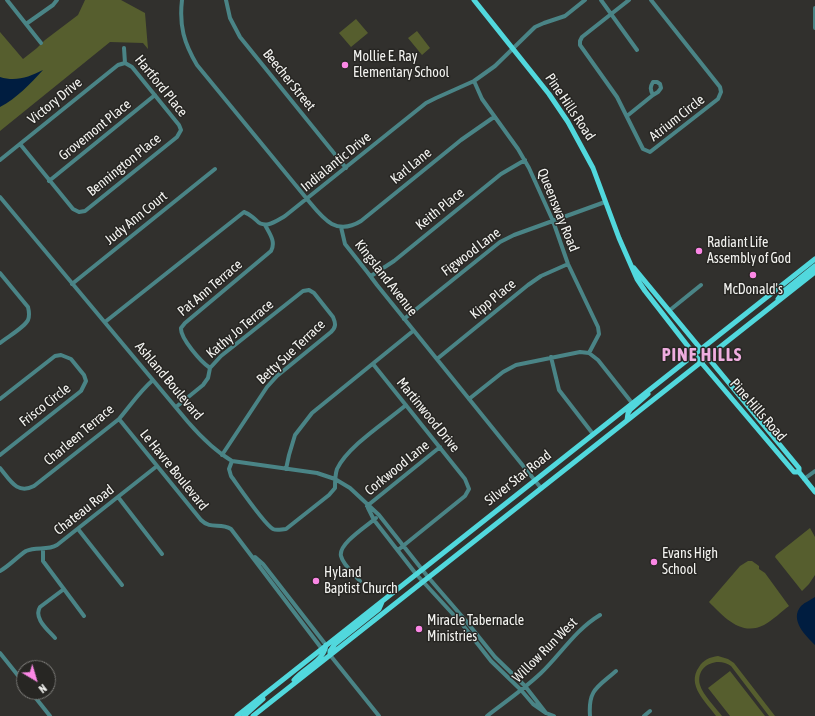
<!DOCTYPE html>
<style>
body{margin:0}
#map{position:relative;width:815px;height:716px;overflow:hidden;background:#31302d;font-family:"Asap Condensed",sans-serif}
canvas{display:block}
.north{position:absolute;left:16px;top:660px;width:40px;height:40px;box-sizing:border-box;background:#272623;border:1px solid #797875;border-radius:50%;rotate:142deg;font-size:11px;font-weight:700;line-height:16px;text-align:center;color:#f3f3f0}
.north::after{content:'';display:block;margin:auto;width:14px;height:18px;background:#fb87e5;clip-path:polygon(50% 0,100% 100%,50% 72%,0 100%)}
</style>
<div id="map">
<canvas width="815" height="716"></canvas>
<div class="north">N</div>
</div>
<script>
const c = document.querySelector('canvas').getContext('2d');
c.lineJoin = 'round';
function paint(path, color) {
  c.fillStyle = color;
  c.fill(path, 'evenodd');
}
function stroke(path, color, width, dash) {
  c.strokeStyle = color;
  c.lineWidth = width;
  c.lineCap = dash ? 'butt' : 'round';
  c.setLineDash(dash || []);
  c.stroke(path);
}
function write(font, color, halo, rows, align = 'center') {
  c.font = font + ' "Asap Condensed",sans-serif';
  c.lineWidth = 3;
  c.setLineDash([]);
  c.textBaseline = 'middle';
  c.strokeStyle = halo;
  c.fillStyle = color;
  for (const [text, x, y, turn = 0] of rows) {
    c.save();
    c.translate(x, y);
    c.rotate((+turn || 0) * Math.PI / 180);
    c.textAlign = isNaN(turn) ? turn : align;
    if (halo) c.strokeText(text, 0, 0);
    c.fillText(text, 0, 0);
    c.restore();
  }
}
paint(new Path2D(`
 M85 0H121L145 13 148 49 143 43 110 42 0 131V32L23 59 37 48 45 40 78 15Z
 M356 19 368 33 351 47 339 33Z
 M417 31 430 48 422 55 408 38Z
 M810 528 815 537V575L809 584 802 591 775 557 776 555Z
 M748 561H752L759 566V569L765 573 789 606C781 612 773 620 764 625 741 637 723 616 709 602L740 566Z
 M718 656 728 659 734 663 775 716H769L731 666C717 656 695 666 700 685 703 695 716 708 722 716H716C706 702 686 685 699 667 703 660 710 657 718 656Z
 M730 671 765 716H730L708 688Z`), '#565e2e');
paint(new Path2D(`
 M43 70C30 84 17 98 0 107V77C16 82 29 77 43 70Z
 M815 597V645C806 636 789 620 801 606 805 602 811 600 815 597Z`), '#001d40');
stroke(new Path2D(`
 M7 0 41 43
 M182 0C179 26 184 43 197 65L307 199C322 217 335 237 361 221L461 140 494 117
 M226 0 230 18 240 37 346 168
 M601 0 637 50
 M629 0 582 37 580 41V45L617 97 643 149 650 152 718 99 721 92 720 87 651 0
 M815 8V28
 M26 24 53 5 57 0
 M124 48 125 63
 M474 81 482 99 518 149 529 168 553 221 568 264 598 327 599 334 589 353
 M627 116 653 95 658 92 661 88 660 84 657 82H653C650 87 650 89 653 95
 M20 144 73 209 79 212 85 211 177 137 181 130 179 125 132 67 125 63
 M0 160 118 65 125 63
 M49 181 155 95
 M0 197 188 422C201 437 215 451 232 461L317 473 335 479 350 488 379 515 428 577 466 621 495 657 525 686 546 713
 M341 227 345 244 368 273 377 285 541 488
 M0 273 28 307C29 311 30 315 28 320 24 328 7 337 0 343
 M371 276 394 261 501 174 525 160
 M72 284 215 169
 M670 310 701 285
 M404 319 500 242 514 235 605 202
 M105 322 244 212C250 214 251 216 256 220 265 230 276 221 285 216L426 103 436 98 474 81 495 66 535 27 544 23 565 16 585 0
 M551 357 559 390 593 434
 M437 359 528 285 541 276 568 264
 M373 364 465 479 469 489 465 496 398 550
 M210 368C201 362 180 338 181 328L185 323 271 251C276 242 270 234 265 225
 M0 399 55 356 61 355 71 359 84 375 86 381 81 391 0 455
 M469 399 503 372 516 365 580 352 589 353 598 360 632 403
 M176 407 203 385 208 378 210 368 221 356 303 291 309 290 314 293 333 317C336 324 336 327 331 332L277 376 267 387 222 455
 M119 419 201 520C211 530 220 522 231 529L322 649
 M232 461 229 469 231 476C239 487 264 524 273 529 277 531 282 529 286 529L329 495 335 488C335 482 335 475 337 469 348 446 386 422 406 405
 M0 468C10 480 17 495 34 486L119 419C131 405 139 392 153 380
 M286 469 289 455 295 435 312 413 413 331
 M804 479 815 471
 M118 497 162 554
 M367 506 440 447
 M368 508 374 520 416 574 462 624 491 661 521 690 533 704 546 713 554 716
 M78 529 122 585
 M43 549V561L84 616
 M255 557 263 564 326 645
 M0 571C9 566 17 557 26 551 36 546 47 551 57 545L157 466
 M360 581C354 574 343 565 341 556 338 544 367 526 376 518
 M55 638C48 630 33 618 40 607L64 589
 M0 653 24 683
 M330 655 379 716
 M31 692 50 716
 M487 716C505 702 524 689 541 673 561 654 575 630 600 615
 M590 716C588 689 598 687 616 671
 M644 716 650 711`), '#4a8486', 4);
stroke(new Path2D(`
 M474 0 549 94 568 122 593 168 619 238 637 279 645 291 694 354 794 472H799L815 492
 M634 268 799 468V472
 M778 299 784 291 815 266
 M627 420 628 413 630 410 648 394
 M330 655V651L335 644 379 609 382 602
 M294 680C304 668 324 661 326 645
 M237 716 815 259
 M244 716 263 699
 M253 716 815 272`), '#51d8dd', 5);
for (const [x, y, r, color] of [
 [345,65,4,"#fb87e5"],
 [699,251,4,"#fb87e5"],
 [753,275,4,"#fb87e5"],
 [654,562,4,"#fb87e5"],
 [316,581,4,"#fb87e5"],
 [419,629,4,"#fb87e5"]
]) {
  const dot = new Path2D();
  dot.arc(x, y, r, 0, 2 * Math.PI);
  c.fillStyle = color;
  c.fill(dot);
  stroke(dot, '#272623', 1.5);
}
write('14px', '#f3f3f0', '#272623', [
 ["Mollie E. Ray",353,57],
 ["Elementary School",353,73],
 ["Radiant Life",707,243],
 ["Assembly of God",707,259],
 ["McDonald's",753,290,"center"],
 ["Evans High",662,554],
 ["School",662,570],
 ["Hyland",324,573],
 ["Baptist Church",324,589],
 ["Miracle Tabernacle",427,621],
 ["Ministries",427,637]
], 'left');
write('14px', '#f3f3f0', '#272623', [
 ["Beecher Street",289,80,51],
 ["Hartford Place",161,86,51],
 ["Victory Drive",55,101,-39],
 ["Pine Hills Road",570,107,56],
 ["Atrium Circle",677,118,-38],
 ["Grovemont Place",95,130,-39],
 ["Indialantic Drive",336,162,-39],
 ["Bennington Place",124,165,-39],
 ["Karl Lane",411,166,-39],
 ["Keith Place",440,209,-39],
 ["Queensway Road",558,210,68],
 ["Judy Ann Court",136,218,-39],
 ["Figwood Lane",471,252,-37],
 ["Kingsland Avenue",386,278,52],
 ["Pat Ann Terrace",210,288,-40],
 ["Kipp Place",493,299,-39],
 ["Kathy Jo Terrace",240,329,-40],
 ["Betty Sue Terrace",291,352,-43],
 ["Ashland Boulevard",169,381,50],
 ["Frisco Circle",45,405,-38],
 ["Pine Hills Road",758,410,49],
 ["Martinwood Drive",428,415,51],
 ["Charleen Terrace",79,435,-40],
 ["Corkwood Lane",397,468,-39],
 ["Le Havre Boulevard",174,470,51],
 ["Silver Star Road",518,478,-38],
 ["Chateau Road",84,510,-38],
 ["Willow Run West",545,650,-45]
]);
c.letterSpacing = '1px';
write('bold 18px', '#eeaddf', '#272623', [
 ["PINE HILLS",702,355]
]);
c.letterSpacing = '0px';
</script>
